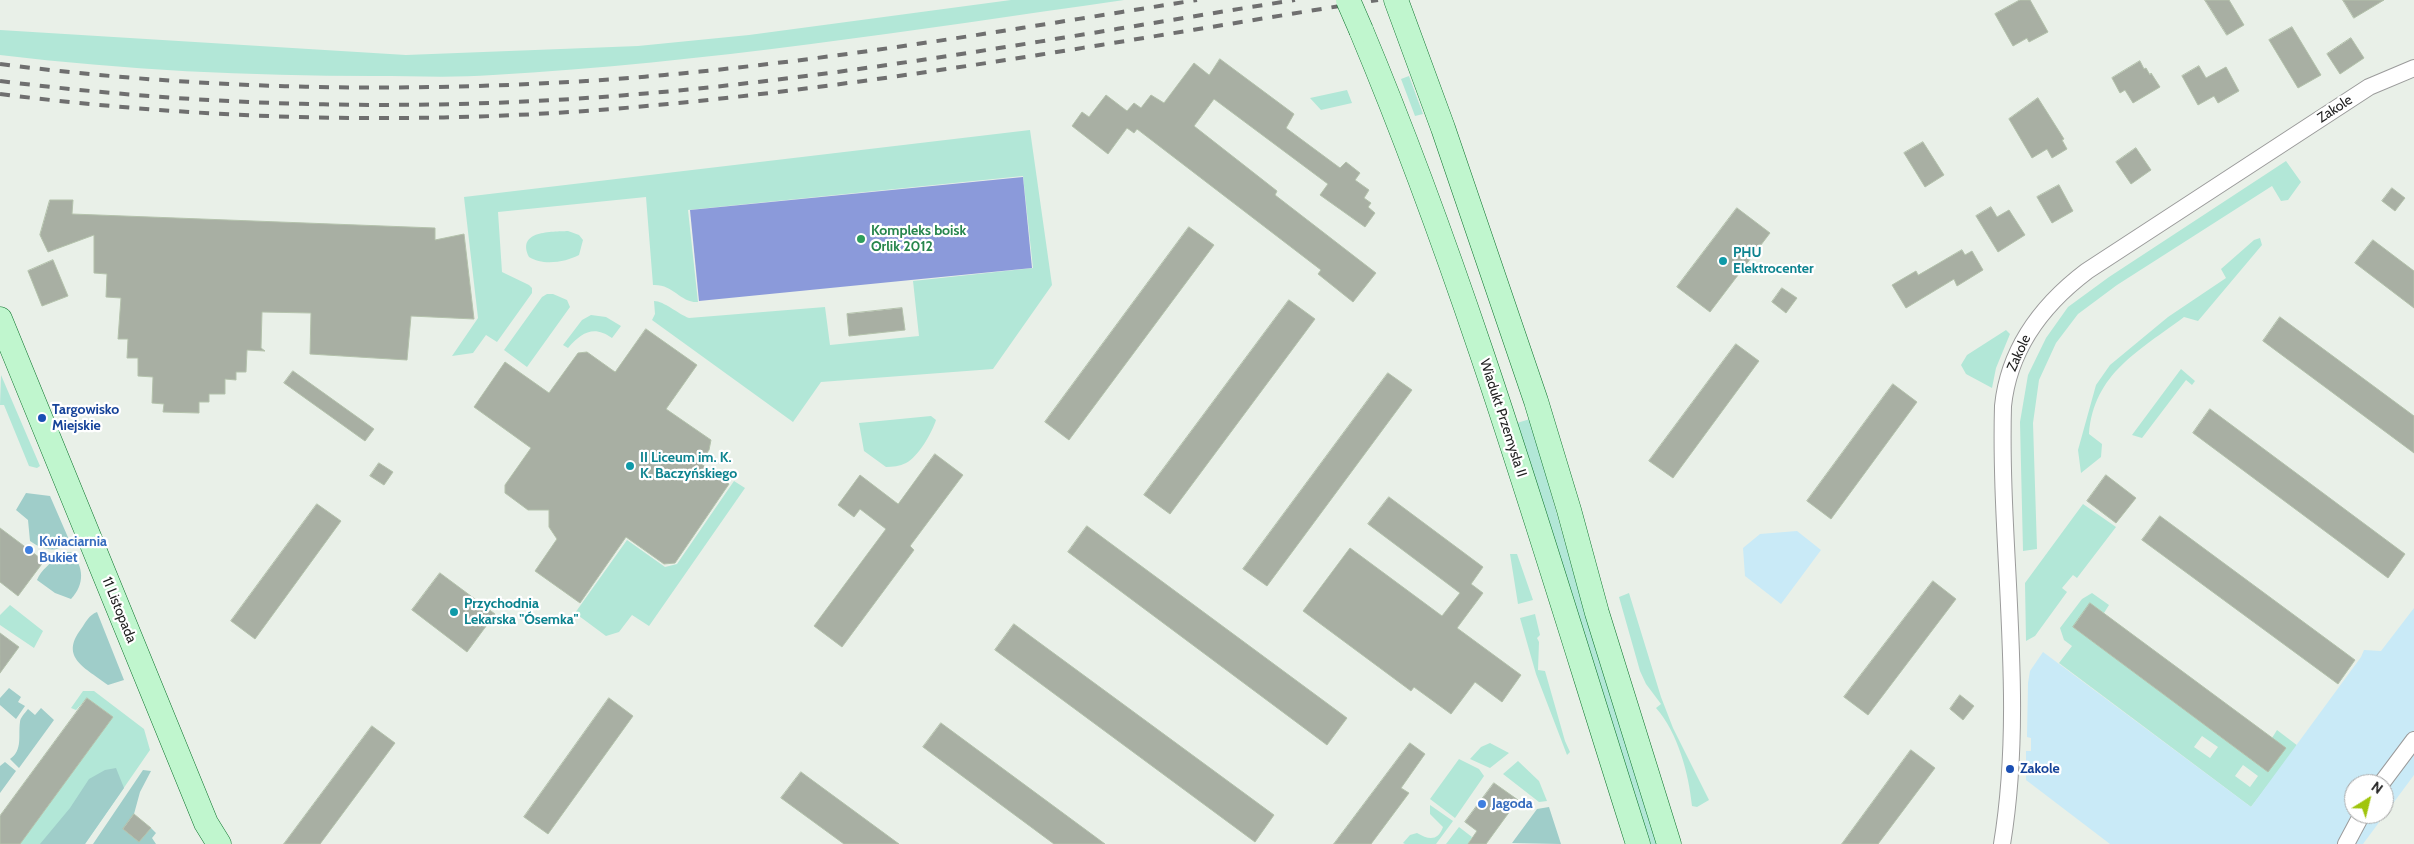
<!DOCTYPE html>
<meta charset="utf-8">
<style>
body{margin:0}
#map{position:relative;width:2414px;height:844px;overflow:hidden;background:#e9f0e8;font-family:Cabin,sans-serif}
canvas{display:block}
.north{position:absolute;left:2344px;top:774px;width:50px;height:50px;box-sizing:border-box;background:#fff;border:1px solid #a6a6a6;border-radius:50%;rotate:36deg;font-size:14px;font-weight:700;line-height:20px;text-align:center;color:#212121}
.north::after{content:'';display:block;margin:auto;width:18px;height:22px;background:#a0c50d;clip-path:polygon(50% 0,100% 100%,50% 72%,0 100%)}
</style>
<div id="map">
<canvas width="2414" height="844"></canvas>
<div class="north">N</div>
</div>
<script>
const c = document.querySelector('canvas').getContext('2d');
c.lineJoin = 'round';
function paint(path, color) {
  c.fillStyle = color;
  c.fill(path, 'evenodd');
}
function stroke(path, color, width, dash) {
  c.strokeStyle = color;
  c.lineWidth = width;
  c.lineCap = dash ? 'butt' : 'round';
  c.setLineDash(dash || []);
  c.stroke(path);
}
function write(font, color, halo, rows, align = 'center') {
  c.font = font + ' Cabin,sans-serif';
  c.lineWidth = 4.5;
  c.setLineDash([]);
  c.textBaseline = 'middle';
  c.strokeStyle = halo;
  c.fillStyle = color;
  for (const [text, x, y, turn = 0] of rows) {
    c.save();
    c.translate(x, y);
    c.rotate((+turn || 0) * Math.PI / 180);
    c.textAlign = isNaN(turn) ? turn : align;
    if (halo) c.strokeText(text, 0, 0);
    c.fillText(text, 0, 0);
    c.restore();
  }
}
paint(new Path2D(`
 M1011 0H1124C914 30 705 63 493 75 453 78 413 76 374 76 249 76 124 70 0 55V30L406 55 638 46 749 35Z
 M1409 76 1423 114 1415 116 1401 79Z
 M1347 90 1352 103 1321 110 1310 98Z
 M1030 130 1052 285 993 369 821 382 793 422 652 320 655 314 654 301C664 301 678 314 689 318L825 307 830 345 919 336 913 281 1033 268 1023 176 688 210 698 302C680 303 674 284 653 285L646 197 498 212 502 272 529 285 532 288V293L497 342 486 335 473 353 452 356 478 318 464 197Z
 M2286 161 2301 182 2288 200 2281 201 2272 186 2117 285 2078 314 2056 343 2039 380 2033 423 2037 549 2023 551 2020 422 2028 375 2046 338 2068 307 2109 277Z
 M568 231 579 235 583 240 579 255C566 262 543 266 529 257 516 230 552 232 568 231Z
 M2260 238 2262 245 2198 321 2184 317C2139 351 2094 373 2089 434L2102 444 2101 457 2081 473 2078 450 2096 385 2110 365 2168 317 2226 278 2221 269 2254 240Z
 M547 294H553L567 300 570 307 527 367 504 350 542 297Z
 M591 315 606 317 621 326 612 338C594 325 582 332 568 348L563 345 582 320Z
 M2006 330 2010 334 1996 368 1992 388 1966 374 1961 365 1967 355Z
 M2181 369 2195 381 2192 385 2186 380 2142 438 2132 435Z
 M1 375 40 466 37 468 29 466 4 405H0Z
 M931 416 936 420C932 433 918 457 906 463 900 466 892 467 886 467L864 451 859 423Z
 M1530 419 1584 610 1657 844H1649L1517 423Z
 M734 481 745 488 649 626 632 615 619 632 606 636 575 613 627 540 665 567 677 564Z
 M2083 504 2116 527 2077 578 2073 575 2062 588 2067 592 2035 636 2026 641 2025 583Z
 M1510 554H1517L1533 600 1518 604Z
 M1629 593 1661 697 1673 728 1709 800 1697 807 1692 806C1689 774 1678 733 1656 708L1661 704 1646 684 1640 671 1619 597Z
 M2092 593 2109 605 2104 613 2090 604 2073 627 2268 772 2272 738 2277 730 2298 746 2251 807 2059 663 2072 646 2064 640 2060 628 2082 599ZM2202 736 2218 747 2210 758 2194 747ZM2243 765 2258 776 2250 787 2235 776Z
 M10 605 43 631 34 648 0 625V615Z
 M1535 614 1540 635 1537 638 1539 642 1538 670 1545 671 1565 741 1570 752 1567 755 1536 674 1520 618Z
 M83 691H94L144 729 150 750 85 844H20L113 717 87 698 76 710 71 708Z
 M1490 743 1509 753 1490 768 1470 759 1481 747Z
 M1459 759 1479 769 1484 776 1455 818 1430 799Z
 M1518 761 1539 781 1547 801 1539 802 1503 774Z
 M1430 805 1453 821 1436 844H1405L1403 843 1410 835 1417 833C1429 840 1438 841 1443 827L1430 814Z
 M1459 827 1472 837 1468 844H1446Z`), '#b2e7d7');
paint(new Path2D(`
 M26 493 50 496 70 542C56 554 43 550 30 541L28 520 16 510Z
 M64 552H71C84 567 85 584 71 599L55 593 37 580C41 569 52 564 57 554Z
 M97 612 124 680 108 685C86 668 59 658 81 629 86 622 89 615 97 612Z
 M9 688 21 697 18 702 25 706 16 719 0 705V698Z
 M41 708 54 720 19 768 10 759C23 750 18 736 20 722 20 718 25 713 28 709L35 715Z
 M5 762 16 771 0 793V766Z
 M116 768 124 788 85 844H40L70 808 89 779 105 770Z
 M143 770 151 771 140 792 134 814 123 829 139 842 151 828 156 833 152 838 156 844H93Z
 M1549 807 1561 844 1512 843 1537 809Z`), '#9fcdc9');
paint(new Path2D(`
 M1797 531 1821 550 1781 604 1745 576 1743 548 1760 534Z
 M2414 608V775L2363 844H2110L2026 780V751H2031V738L2027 737 2028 683 2030 671 2043 652 2251 807 2361 657 2364 650 2381 651ZM2354 784H2384V814H2354Z`), '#c9eaf7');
paint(new Path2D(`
 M1023 177 1032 268 699 301 690 210Z`), '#8b9ada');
const building = new Path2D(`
 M2020 0H2030L2048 32 2029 42 2027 38 2013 46 1995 14Z
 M2205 0H2229L2244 25 2227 35Z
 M2343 0H2384L2354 18Z
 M2292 27 2321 75 2298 88 2269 40Z
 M2351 38 2364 58 2340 74 2327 54Z
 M1220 59 1294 114 1286 128 1340 168 1346 162 1360 173 1355 180 1369 190 1364 198 1371 203 1368 207 1375 213 1365 227 1320 195 1328 184 1214 99 1194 126 1277 191 1275 195 1376 273 1353 302 1318 274 1321 270 1137 129 1134 133 1127 128 1108 154 1072 126 1082 112 1089 117 1106 95 1127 111 1134 103 1141 108 1151 95 1164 103 1194 63 1209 75Z
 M2140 61 2144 69 2146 68 2150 75 2151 73 2160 87 2133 103 2125 90 2120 93 2112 78Z
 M2199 66 2206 78 2226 67 2239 91 2218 103 2214 96 2198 105 2182 76Z
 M2038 98 2064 139 2062 140 2067 149 2052 158 2047 149 2032 158 2009 119Z
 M1923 142 1944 175 1925 187 1904 153Z
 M2136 148 2151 170 2131 184 2116 162Z
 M2059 185 2073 211 2052 223 2037 197Z
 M2392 188 2405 198 2395 211 2382 201Z
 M50 200H73L72 214 435 228V240L464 234 474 319 411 316 407 360 310 354 311 313 262 312 261 348 265 351 247 350 246 372H236V380L225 379V394H209V402H199V413L163 412 164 404 152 403 153 377 138 376V358H127L128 339H118L121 298 106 297 107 274 94 273V235L48 252 40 235Z
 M1991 207 1997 217 2009 210 2025 235 1998 252 1976 216Z
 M1737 208 1770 233 1710 312 1677 287Z
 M1189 227 1214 245 1069 440 1045 422Z
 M2373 240 2414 271V308L2355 263Z
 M1962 250 1965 255 1972 251 1983 270 1957 286 1954 279 1906 308 1892 285 1916 271 1918 275Z
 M53 260 68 296 42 306 28 271Z
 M1782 288 1797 298 1786 313 1772 302Z
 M1289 300 1315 319 1170 514 1144 495Z
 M902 308 905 330 849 336 847 314Z
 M2280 317 2414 416V453L2263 341Z
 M646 329 697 365 666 409 711 440 709 450 700 463 729 484 675 563 664 564 626 537 580 603 535 571 557 539 549 527V510H528L505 493V485L531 448 474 407 505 362 549 393 578 353 587 352 615 372Z
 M1736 344 1759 361 1673 478 1649 461Z
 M293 371 374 429 365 441 284 383Z
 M1388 373 1412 390 1267 586 1243 569Z
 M1893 384 1917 402 1831 519 1807 501Z
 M2210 409 2405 554 2388 578 2193 433Z
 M935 454 963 475 910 546 914 550 842 647 814 626 886 529 860 509 854 517 838 505 860 475 898 504Z
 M379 463 393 472 384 485 370 476Z
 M2106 475 2136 498 2116 523 2087 501Z
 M1389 497 1483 567 1471 584 1483 593 1457 628 1521 675 1502 702 1475 682 1451 714 1414 687 1411 691 1303 611 1350 548 1442 616 1460 593 1368 524Z
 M317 504 341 521 255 639 231 621Z
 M2160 516 2355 660 2338 684 2142 540Z
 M1087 526 1347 718 1327 745 1068 552Z
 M0 528 44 561 18 596 0 582Z
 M440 573 495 614 467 652 412 610Z
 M1933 581 1956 599 1868 715 1844 697Z
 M2090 603 2286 748 2268 772 2073 627Z
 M1014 624 1274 815 1255 842 995 650Z
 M0 633 19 647 0 673Z
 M1960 695 1974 706 1963 720 1950 709Z
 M87 698 113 717 20 844H0V816Z
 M609 698 633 716 548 834 524 817Z
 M941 723 1105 844H1054L923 747Z
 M372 726 395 743 320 844H284Z
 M1410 743 1425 754 1401 788 1409 793 1371 844H1334Z
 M1911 750 1935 768 1878 844H1842Z
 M801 772 899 844H844L781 798Z
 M1494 783 1518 800 1486 844H1468L1477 831 1465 822Z
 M134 814 151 828 139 842 123 829Z`);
paint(building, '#a8afa3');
stroke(building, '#b3c1ab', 1);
const street = new Path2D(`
 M2381 784 2414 740
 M2002 844C2026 699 1999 551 2003 406 2009 348 2042 305 2087 271L2369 87 2414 68
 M2346 844 2362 814`);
const secondary = new Path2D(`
 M1396 0 1443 128 1536 401 1569 510 1597 613 1669 844
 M1361 30C1472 295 1551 571 1638 844
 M0 319 206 823 219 844`);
stroke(street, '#9b9b9b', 18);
stroke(secondary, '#0c732c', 25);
stroke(street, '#fff', 16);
stroke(secondary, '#c0f6ce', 24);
stroke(new Path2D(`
 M0 64C194 89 391 93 586 81 791 68 994 32 1197 0
 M0 81C208 107 418 112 627 95 851 77 1073 35 1295 0
 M0 94C221 122 446 126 668 104 906 81 1142 37 1378 0`), '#6f6f6f', 4, [10, 10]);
const secondaryBridge = new Path2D(`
 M1348 0 1361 30`);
stroke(secondaryBridge, '#0c732c', 25, []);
stroke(secondaryBridge, '#c0f6ce', 24);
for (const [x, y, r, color] of [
 [861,239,5,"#2e9e5b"],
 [1723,261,5,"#0f9aa8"],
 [42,418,5,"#1a4fb4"],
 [630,466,5,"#0f9aa8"],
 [29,550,5,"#3f7fe0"],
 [454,612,5,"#0f9aa8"],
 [2010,769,5,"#1a4fb4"],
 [1482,804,5,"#3f7fe0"]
]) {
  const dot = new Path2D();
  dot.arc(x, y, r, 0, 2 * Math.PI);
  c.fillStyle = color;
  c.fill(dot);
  stroke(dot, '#fff', 2);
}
write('14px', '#212121', '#fff', [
 ["Zakole",2335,109,-33],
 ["Zakole",2019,353,-66],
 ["Wiadukt Przemysła II",1503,418,72],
 ["11 Listopada",119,610,68]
]);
write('bold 14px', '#27864d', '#fff', [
 ["Kompleks boisk",871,231],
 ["Orlik 2012",871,247]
], 'left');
write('bold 14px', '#0d838f', '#fff', [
 ["PHU",1733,253],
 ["Elektrocenter",1733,269],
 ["II Liceum im. K.",640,458],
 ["K. Baczyńskiego",640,474],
 ["Przychodnia",464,604],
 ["Lekarska \"Ósemka\"",464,620]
], 'left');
write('bold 14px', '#164399', '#fff', [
 ["Targowisko",52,410],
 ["Miejskie",52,426],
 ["Zakole",2020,769]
], 'left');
write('bold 14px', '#366cbe', '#fff', [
 ["Kwiaciarnia",39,542],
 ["Bukiet",39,558],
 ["Jagoda",1492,804]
], 'left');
</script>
